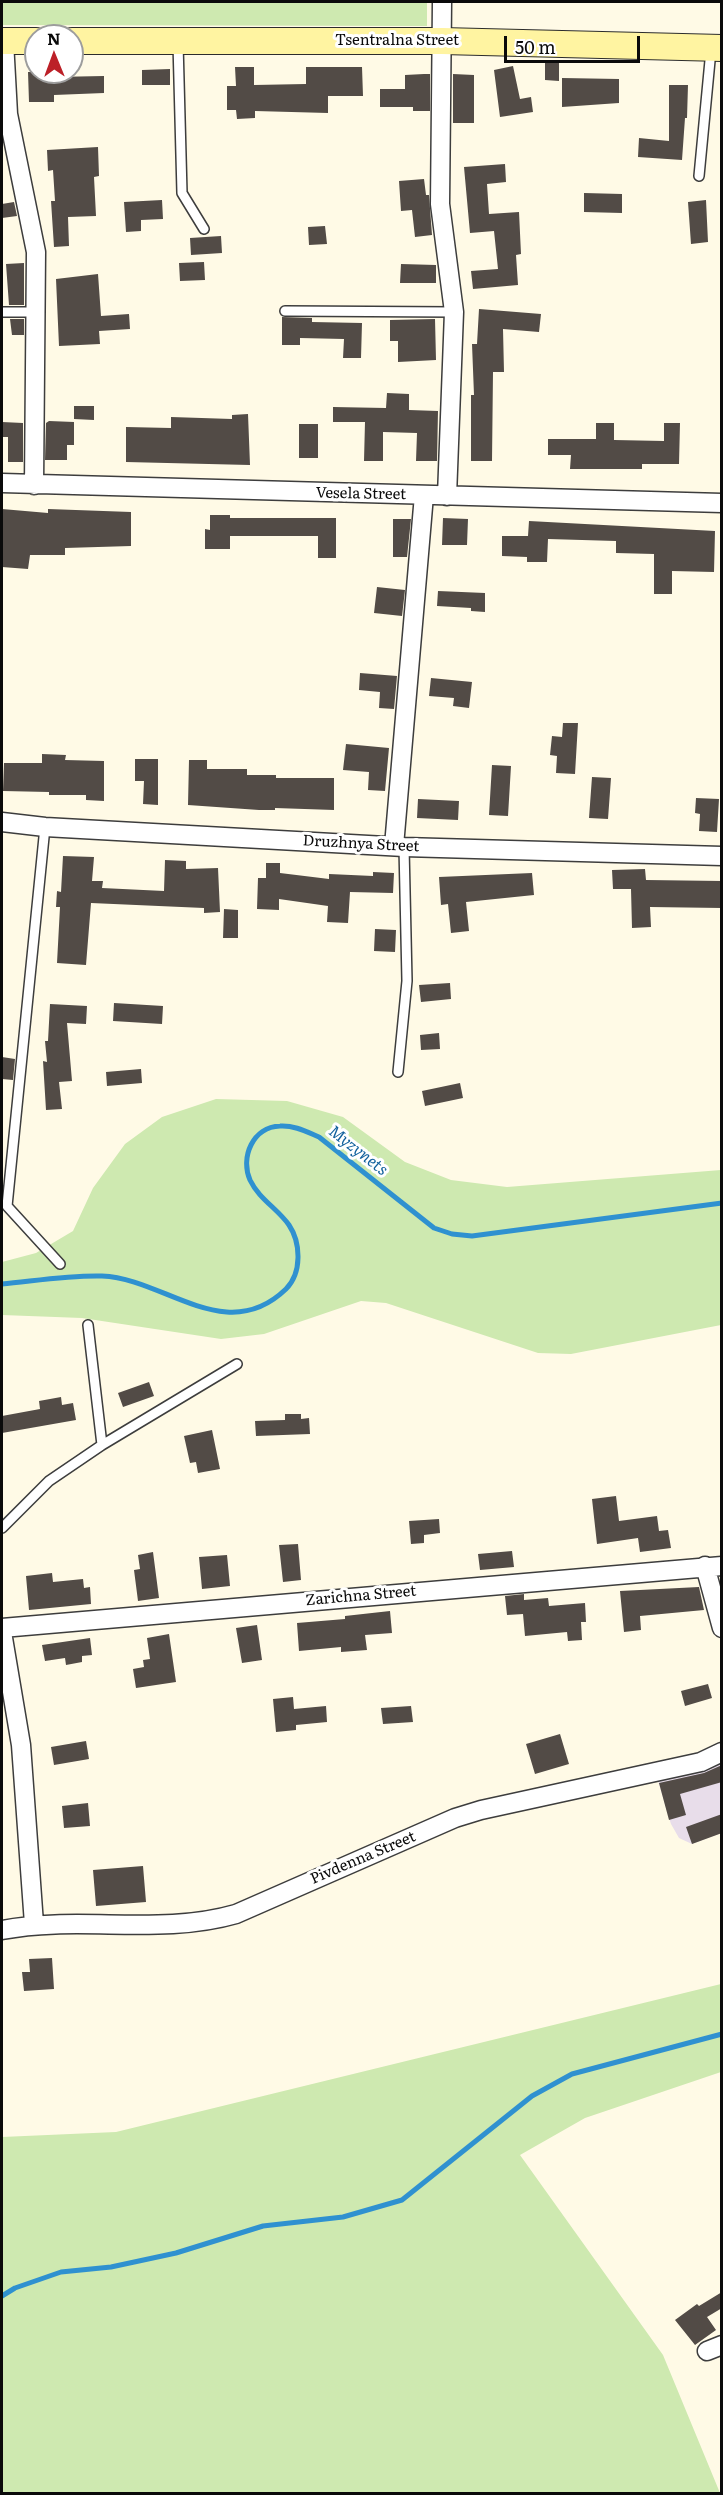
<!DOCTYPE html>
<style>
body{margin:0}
#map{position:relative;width:723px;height:2495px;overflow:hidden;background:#fffae6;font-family:Literata,serif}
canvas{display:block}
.frame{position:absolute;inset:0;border:3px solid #0a0a0a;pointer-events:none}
.north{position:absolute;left:24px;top:24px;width:60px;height:60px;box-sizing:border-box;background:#fff;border:2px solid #9d9d9d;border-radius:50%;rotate:359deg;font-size:16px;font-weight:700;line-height:24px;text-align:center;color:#0a0a0a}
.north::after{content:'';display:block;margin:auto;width:21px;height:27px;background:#bc2028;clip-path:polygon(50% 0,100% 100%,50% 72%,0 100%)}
.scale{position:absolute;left:504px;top:36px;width:136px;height:27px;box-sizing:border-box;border:3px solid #0a0a0a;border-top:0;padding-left:8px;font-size:18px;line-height:21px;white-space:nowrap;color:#0a0a0a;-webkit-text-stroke:4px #fff;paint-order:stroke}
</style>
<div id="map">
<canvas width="723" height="2495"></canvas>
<div class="frame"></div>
<div class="north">N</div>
<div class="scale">50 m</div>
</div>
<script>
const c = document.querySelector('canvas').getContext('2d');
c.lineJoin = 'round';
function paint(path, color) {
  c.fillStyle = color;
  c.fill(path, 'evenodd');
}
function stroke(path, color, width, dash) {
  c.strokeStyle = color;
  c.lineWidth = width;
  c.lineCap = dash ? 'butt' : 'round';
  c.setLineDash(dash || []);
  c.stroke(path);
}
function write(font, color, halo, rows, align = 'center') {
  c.font = font + ' Literata,serif';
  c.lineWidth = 6;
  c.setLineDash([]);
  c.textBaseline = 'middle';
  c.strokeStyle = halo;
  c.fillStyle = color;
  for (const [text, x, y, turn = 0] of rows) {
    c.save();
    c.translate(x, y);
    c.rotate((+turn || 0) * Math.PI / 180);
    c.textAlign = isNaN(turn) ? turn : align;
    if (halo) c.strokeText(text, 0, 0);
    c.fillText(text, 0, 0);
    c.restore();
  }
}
paint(new Path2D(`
 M721 1763V1833L692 1844 679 1838 671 1824 658 1781Z`), '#e8ddea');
paint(new Path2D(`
 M2 2H427V26L2 25Z
 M216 1099 287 1101 343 1117 405 1162 451 1180 507 1187 721 1170V1325L571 1354 538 1353 386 1303 361 1301 264 1334 221 1339 82 1318 2 1315V1262L36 1253 73 1231 93 1188 125 1144 162 1117Z
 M721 1984V2072L585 2118 520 2155 663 2355 720 2493H2V2137L116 2132Z`), '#cee9b0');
stroke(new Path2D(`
 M2 1284C34 1281 69 1275 102 1276 164 1278 226 1347 286 1289 302 1273 301 1243 289 1225 278 1209 259 1199 250 1180 240 1157 253 1127 280 1126 294 1125 307 1132 319 1137L434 1228 452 1234 472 1236 722 1203
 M2 2296 15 2288 61 2272 111 2267 176 2253 263 2226 343 2217 402 2200 532 2096 572 2074 722 2034`), '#2f91d0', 5);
paint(new Path2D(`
 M545 62 559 63V81L545 80Z
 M513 66 520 99 531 97 533 112 500 117 494 70Z
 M235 67H254V85L306 84V67H362L363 96H328V113L255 111V118L237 119 236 110H227V86H236Z
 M170 69V85H142V70Z
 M28 72H54V77L104 76V93L54 95V102H29Z
 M424 74H430V111H413V107H380V89H405V75Z
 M453 74 474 75V123H453Z
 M562 78 619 79V103L562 107Z
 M669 85H688L687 118H685L682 160 638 157 639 138 669 141Z
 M98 147 99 176 94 177 96 216 68 217 69 246 54 247 51 201H55L53 170 48 171 47 150Z
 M505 164 506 182 487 184 489 214 519 212 521 254 516 255 518 285 473 289 471 271 498 269 494 231 470 233 464 167Z
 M424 179 426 195H429L432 235 415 237 412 210 401 211 399 181Z
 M584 193 622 194V213L584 212Z
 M162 200 163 219 141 220V231L126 232 124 202Z
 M706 200 708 242 691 244 688 202Z
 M14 202 17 216 2 218V204Z
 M325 226 327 244 309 245 308 227Z
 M221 236 222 253 191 255 190 238Z
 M204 262 205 280 180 281 179 263Z
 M24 263V305H9L6 264Z
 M401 264 436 265V283H400Z
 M98 274 101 316 129 314 130 329 99 331 100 344 59 346 56 279Z
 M479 309 541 314 539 332 503 329 504 372H493L492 461H471V395H474L472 344H477Z
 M282 317 312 318V322L362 323 361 358H343L344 339 300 338V345H282Z
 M10 319H24V335H12Z
 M435 319 436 360 398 362V341H390V320Z
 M387 393 409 394V410L438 411 437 461H416L417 433 383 432V461H364L365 422H333V407L386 408Z
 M74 406H94V420L74 419Z
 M248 414 250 465 126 462V427L171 428V417L232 419V415Z
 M49 421 74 422V445H67V460H45L46 423Z
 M2 422 23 423V462H8V437H2Z
 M596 423H614V440L664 441V423H680L679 464H642V469H570L571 455H548V439H596Z
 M299 424H318V458H299Z
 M2 509 48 513V509L131 512V546L65 548V555H30L28 569 2 567Z
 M210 515H230V518H336V558H318V536H230V549H205V529L210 530Z
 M443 518 468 519 467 545H442Z
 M393 519H411L407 557H393Z
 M529 521 715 531 714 572 672 571V594H654V554L616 553V541L548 539 547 562H527V557L502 556V536H528Z
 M377 587 405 590 402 616 374 613Z
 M438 591 485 593V612L471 611V608L437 606Z
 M360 673 397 676 394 709 379 708 380 692 359 690Z
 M431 678 472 682 469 708 453 706 454 698 429 696Z
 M563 723H578L575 774 556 773 557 756 550 755 552 736 562 737Z
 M346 744 389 748 385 791 368 790 369 772 343 770Z
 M42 754 66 755 65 760 104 761V801L86 800V795H49V792L3 791 4 763H42Z
 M135 759H158V805L143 804 144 781H135Z
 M189 760H207V769H247V775H276V778H334V810L275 808V810H259L188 805Z
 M492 765 511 766 508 816 489 815Z
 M592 777 611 778 608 819 589 818Z
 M696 798 719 799 717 832 699 831 700 814 695 813Z
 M418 799 459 801 458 820 417 818Z
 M63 856 94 857 92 881H103L102 888 164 891 165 860 186 861V869L218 868 220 912 204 913V908L91 903 86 965 57 963 60 907H56L57 891 61 892Z
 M266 863H280V873L329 879V874L373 876V872L394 873 393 893 350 892 348 923 327 922 328 906 279 899V910L257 909 258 878H266Z
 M645 869 646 880 722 881V908L650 907 651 927 632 928 631 889H613L612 870Z
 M532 873 534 895 466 902 469 931 451 933 448 904 441 905 439 877Z
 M224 909 238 910V938H223Z
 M375 929 396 930 395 952 374 951Z
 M450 983 451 999 421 1002 419 985Z
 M114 1003 163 1006 162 1024 113 1021Z
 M50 1004 87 1006 86 1024 67 1023 72 1081 59 1082 62 1109 46 1110 43 1061 47 1062 45 1041H48Z
 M439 1033 440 1049 421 1050 420 1035Z
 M2 1057 15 1059 13 1080 2 1079Z
 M141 1069 142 1083 107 1086 106 1072Z
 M460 1083 463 1098 425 1106 422 1091Z
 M149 1382 154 1396 123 1407 118 1393Z
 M61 1397 62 1405 73 1403 76 1420 2 1433V1416L40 1409 39 1401Z
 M285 1414H301V1419L309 1418 310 1434 256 1436 255 1421 285 1420Z
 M212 1430 220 1469 198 1473 196 1462 190 1463 184 1436Z
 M616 1496 619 1521 657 1516 659 1531 668 1530 671 1548 640 1552 638 1538 597 1544 592 1499Z
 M439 1519 440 1533 424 1535V1543L411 1544 409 1521Z
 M298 1544 301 1580 283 1582 279 1545Z
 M512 1551 514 1567 480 1570 478 1554Z
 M153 1552 159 1598 138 1601 134 1570 140 1569 138 1555Z
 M227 1555 230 1586 202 1589 199 1557Z
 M52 1573 53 1582 83 1579 84 1588 90 1587 91 1604 29 1610 26 1576Z
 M699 1587 704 1610 640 1616 641 1630 624 1632 620 1591Z
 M524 1594V1600L548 1598 549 1606 585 1603 586 1622H581L582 1640 568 1641 567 1632 525 1636 523 1614 507 1615 505 1596Z
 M390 1611 392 1633 365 1635 367 1650 341 1652V1647L299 1651 297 1623 345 1619V1616Z
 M257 1625 262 1660 242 1663 236 1628Z
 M169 1634 176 1682 136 1688 133 1669 144 1667 143 1660 150 1659 147 1638Z
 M90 1638 92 1655 82 1656V1662L66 1665 65 1658 45 1661 42 1645Z
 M708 1684 712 1698 685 1706 681 1691Z
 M293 1697 294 1709 326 1706 327 1722 296 1725V1730L276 1732 273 1699Z
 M411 1706 413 1722 383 1724 381 1708Z
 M560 1734 569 1764 535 1774 526 1744Z
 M86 1741 89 1759 54 1765 51 1747Z
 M722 1765V1782L680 1794 686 1815 669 1820 659 1783 704 1773Z
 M88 1803 90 1826 64 1828 62 1806Z
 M722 1814V1833L692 1844 686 1827Z
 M143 1866 146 1902 96 1906 93 1870Z
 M52 1958 54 1989 24 1991 22 1972H30L29 1959Z
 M722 2292V2308L707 2317 716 2330 695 2345 675 2320 697 2304 699 2306Z`), '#524b46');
const lane = new Path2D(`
 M178 43 182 193 204 229
 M699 176 711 50
 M285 311 454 312
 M2 312H36
 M45 827 7 1206 60 1264
 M398 1072 407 981 404 847
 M88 1325 102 1445
 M2 1528 49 1481 102 1445 237 1364`);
const street = new Path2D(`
 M442 2 440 204 454 312 447 496
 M4 41 8 114 36 252 34 485
 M2 483 722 503
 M2 822 45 827 404 847 722 856
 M394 846 424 495
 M705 1566 722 1628
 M2 1628 722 1566
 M2 1632 21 1745 34 1924
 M2 1930C79 1915 160 1936 236 1914L455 1818 481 1810 701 1762 722 1752
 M707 2351 722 2345`);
const secondary = new Path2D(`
 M2 41H36
 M72 41H442L722 48`);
stroke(lane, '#3d3d3d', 12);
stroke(street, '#3d3d3d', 21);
stroke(secondary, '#2c2c2c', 28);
stroke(lane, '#fff', 9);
stroke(street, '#fff', 18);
stroke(secondary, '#fff4a1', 26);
write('15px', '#0a0a0a', '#fff', [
 ["Tsentralna Street",397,41],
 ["Vesela Street",361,494,1],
 ["Druzhnya Street",361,844,3],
 ["Zarichna Street",361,1596,-5],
 ["Pivdenna Street",363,1858,-23]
]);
write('italic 16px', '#12619d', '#fff', [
 ["Myzynets",358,1151,38]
]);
</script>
